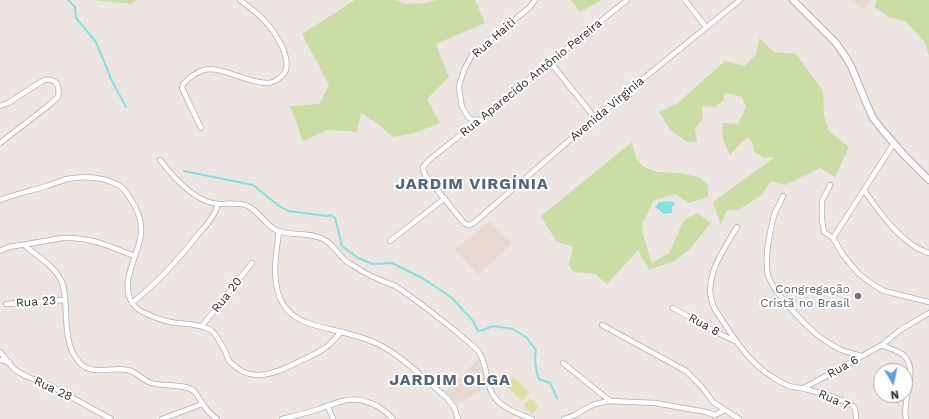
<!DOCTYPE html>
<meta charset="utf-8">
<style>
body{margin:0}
#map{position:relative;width:929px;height:419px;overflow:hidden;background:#ede5e2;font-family:"Work Sans",sans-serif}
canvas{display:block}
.north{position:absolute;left:873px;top:363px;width:40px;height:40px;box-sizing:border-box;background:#fff;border:1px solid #ababab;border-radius:50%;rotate:171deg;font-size:11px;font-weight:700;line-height:16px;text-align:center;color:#2e2e2e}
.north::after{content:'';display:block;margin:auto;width:14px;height:18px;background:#559fe7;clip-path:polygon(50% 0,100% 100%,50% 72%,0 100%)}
</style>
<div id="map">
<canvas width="929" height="419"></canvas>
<div class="north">N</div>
</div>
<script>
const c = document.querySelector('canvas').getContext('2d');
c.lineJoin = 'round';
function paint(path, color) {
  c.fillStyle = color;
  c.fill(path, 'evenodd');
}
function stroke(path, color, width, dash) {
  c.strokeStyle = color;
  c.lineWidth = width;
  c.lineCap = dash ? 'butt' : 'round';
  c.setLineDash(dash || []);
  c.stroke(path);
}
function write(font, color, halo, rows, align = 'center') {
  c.font = font + ' "Work Sans",sans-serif';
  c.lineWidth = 4;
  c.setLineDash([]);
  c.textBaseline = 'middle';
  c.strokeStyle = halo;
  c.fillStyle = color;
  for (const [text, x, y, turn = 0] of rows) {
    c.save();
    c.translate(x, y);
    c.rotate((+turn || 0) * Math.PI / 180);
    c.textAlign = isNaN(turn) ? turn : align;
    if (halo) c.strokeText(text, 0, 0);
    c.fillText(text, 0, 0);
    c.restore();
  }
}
paint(new Path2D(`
 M852 0H871L864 9Z
 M490 221 512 243 478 275 455 249Z
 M478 359 486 387 458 404 446 392Z`), '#e8d9d1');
paint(new Path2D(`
 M93 0H137L131 4Z
 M355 0H396L405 4 426 3 437 0H475L485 23 436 44 449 77 427 99 440 123 414 133 393 137 378 124 361 113 357 132 327 130 303 141 290 106 319 104 329 85 302 34Z
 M571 0H602L580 12Z
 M877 0H929V56L924 41 905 21 891 18 874 7Z
 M759 38 774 52 796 54 823 91 824 115 829 131 849 147 835 177 820 168 785 185 771 181 762 195 738 210H727L721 225 713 202 775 157 765 158 754 152 753 144 748 137 739 145 730 155C724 142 721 138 723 123L738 124 746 107 742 97 725 93 723 101 715 107 702 106 703 119 695 129 697 142H688L671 131 659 112 678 103 725 61 745 66 756 54Z
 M632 142 636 158 642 166 657 172 681 173 701 178 708 185V197L689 203 675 194 653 201 648 213 643 222 642 232 652 263 669 253 684 220 697 213 711 223 689 250 674 261 649 270 638 250 607 284 595 274 574 272 569 265 573 247 556 241 541 216Z`), '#cadda5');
paint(new Path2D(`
 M513 377 530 393 522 401 505 385Z
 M530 398 539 407 532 414 523 405Z`), '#dce3a2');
paint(new Path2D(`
 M673 201 675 204 672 207V213L664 214 655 207 659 202Z`), '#82e2dd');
stroke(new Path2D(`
 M68 0 75 7 76 18 96 42 112 81 126 107
 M184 171 253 185 279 206 288 211 327 216 331 215 335 218 342 246 358 258 373 264 392 263 424 279 452 298 473 321 478 331 483 330 493 326 513 329 527 338 536 350C534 361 535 369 539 379L550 383 557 398`), '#82e2dd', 2);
const street = new Path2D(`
 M627 0 550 62 477 122 429 160 423 167V170L425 175 464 223C468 226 472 225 476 221L595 118 740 0
 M685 0 706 27
 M550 62 595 118
 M0 106 8 103 44 80C57 78 60 86 58 97L48 106 0 143
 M477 122 469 118 462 107 459 88 460 82 465 68 472 55 530 7 535 0
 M201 128 182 88 183 84 184 83C191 76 200 69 210 69 230 70 248 83 267 83 273 83 279 79 283 75 295 60 274 31 264 20 257 13 248 6 240 0
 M160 160C173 177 196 203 219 204 229 204 238 202 248 206 260 212 266 227 278 231 292 236 309 232 323 239 334 244 339 257 349 263 358 269 368 275 378 279 384 282 392 284 397 287 418 301 438 317 458 333 464 339 472 344 478 351 484 359 485 368 487 377 488 384 491 393 496 399 504 409 520 414 532 419
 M830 185 822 201V220L824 232 833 238 843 255 858 273 872 284 884 291 929 302
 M864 190C879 212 902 245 929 253
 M783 196C781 201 778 207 775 212 770 229 764 259 768 275 772 290 801 321 814 332 821 339 830 344 839 349 846 352 855 354 862 356
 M0 200C15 194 31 191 47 186 53 184 60 181 67 179 84 176 104 177 120 186 125 189 128 195 131 200 138 210 142 222 141 234 139 255 118 283 133 304 136 308 140 311 145 313 153 317 162 320 170 322 181 324 193 323 203 327 206 328 210 329 212 331 215 333 223 347 225 351 227 355 227 359 230 362 237 369 247 375 257 375 273 375 288 367 302 360 311 356 319 353 326 347 332 343 336 337 341 332
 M737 227C723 251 699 282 716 311 737 342 750 368 787 385 792 388 799 387 805 389 814 391 848 400 854 407 856 411 856 415 856 419
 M279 232C274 265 267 309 308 323 331 331 355 333 378 344 404 357 425 380 447 398L454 407 458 419
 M833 238 894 143
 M390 241 444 199
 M24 245C36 255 54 266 61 280 64 286 64 291 65 298 67 319 64 345 79 362 92 377 112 366 128 370 137 372 143 381 152 383 163 387 184 383 194 391 197 394 200 400 202 403 206 409 211 415 217 419
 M0 251 9 247 63 238C90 237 110 246 134 256
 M132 303C156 284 177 261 196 237 205 226 214 218 218 204
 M6 304 65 300
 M673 308 714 331 735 341
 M602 325 686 371 702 387 713 402 739 419
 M202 326 252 263
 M882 345C888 348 896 350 902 354 921 368 901 399 906 419
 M0 352 14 369 22 374 28 377 49 385 111 419
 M0 360 9 362
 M563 363 610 401
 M804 388 882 345 900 330 929 313
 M328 406 333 419
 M162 419 202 404
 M282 419C295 416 307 413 319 409 327 406 334 403 343 401 362 396 380 405 393 419
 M564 419 575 415 585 409 595 404 610 401 655 403 706 412 715 415 725 410`);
const secondary = new Path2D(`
 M793 0 836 43 845 56 851 66 868 107 873 118 884 132 905 156 929 180`);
stroke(street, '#abb0b5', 6);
stroke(secondary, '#abb0b5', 8);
stroke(street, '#fff', 4.5);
stroke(secondary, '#fff', 6);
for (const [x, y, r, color] of [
 [858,296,4,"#6b7280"]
]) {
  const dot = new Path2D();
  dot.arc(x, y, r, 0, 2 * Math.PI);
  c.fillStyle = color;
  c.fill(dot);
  stroke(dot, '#fff', 1.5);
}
write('12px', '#2e2e2e', '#fff', [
 ["Rua Haiti",494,38,-41],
 ["Rua Aparecido Antônio Pereira",531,78,-39],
 ["Avenida Virginia",607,109,-40],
 ["Rua 20",227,295,-52],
 ["Rua 23",36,302,-4],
 ["Rua 8",704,325,29],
 ["Rua 6",843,367,-29],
 ["Rua 28",53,389,25],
 ["Rua 7",834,400,24]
]);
write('12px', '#5b616d', '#fff', [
 ["Congregação",850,289],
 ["Cristã no Brasil",850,303]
], 'right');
c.letterSpacing = '1px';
write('bold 16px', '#52667a', '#fff', [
 ["JARDIM VIRGÍNIA",472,184],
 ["JARDIM OLGA",450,380]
]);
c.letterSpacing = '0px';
</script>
